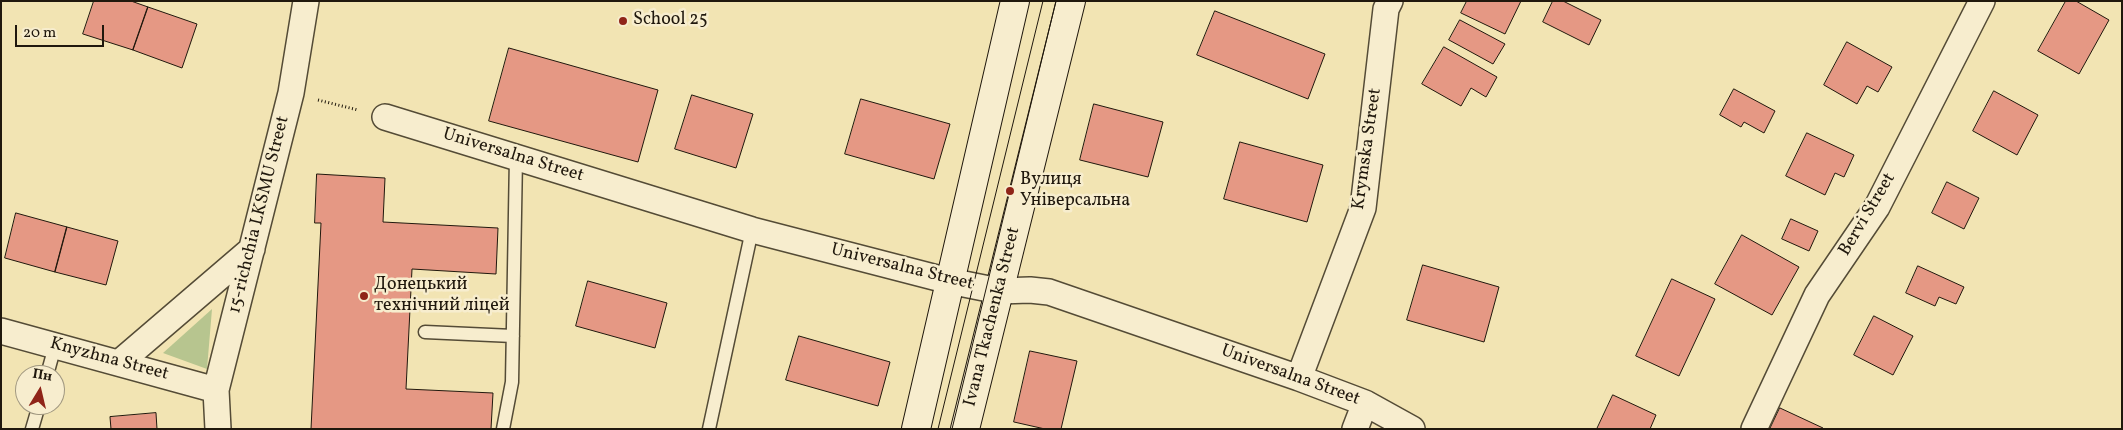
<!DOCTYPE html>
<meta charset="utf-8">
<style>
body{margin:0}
#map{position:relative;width:2123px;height:430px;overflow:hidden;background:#f2e4b3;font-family:Vollkorn,serif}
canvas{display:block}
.frame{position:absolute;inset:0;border:2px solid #20180d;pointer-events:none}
.north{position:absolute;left:15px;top:365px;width:50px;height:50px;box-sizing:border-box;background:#f7edce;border:1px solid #a19881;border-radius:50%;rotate:9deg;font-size:14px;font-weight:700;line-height:20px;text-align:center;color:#20180d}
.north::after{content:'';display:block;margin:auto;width:18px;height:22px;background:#8f2418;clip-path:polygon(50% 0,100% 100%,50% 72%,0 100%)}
.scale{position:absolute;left:15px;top:25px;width:89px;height:22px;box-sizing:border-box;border:2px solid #20180d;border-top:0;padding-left:6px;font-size:15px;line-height:18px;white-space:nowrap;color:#20180d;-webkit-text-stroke:4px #f7edce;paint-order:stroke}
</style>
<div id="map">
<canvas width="2123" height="430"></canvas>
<div class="frame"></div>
<div class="north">Пн</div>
<div class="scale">20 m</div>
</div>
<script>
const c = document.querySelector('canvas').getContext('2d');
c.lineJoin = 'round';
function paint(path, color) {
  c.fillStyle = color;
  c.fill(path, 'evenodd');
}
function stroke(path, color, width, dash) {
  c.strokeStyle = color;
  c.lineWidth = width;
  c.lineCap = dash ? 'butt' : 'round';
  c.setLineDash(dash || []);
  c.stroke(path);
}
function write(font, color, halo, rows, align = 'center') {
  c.font = font + ' Vollkorn,serif';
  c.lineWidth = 5;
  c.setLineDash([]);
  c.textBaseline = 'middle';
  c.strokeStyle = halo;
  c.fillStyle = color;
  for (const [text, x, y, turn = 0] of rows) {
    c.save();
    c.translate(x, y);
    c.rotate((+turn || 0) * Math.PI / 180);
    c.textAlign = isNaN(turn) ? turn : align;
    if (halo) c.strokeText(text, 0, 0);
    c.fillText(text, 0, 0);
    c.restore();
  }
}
paint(new Path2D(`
 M212 309 207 369 163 353Z`), '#b7c58f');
const building = new Path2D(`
 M94 1H131L148 7 133 50 83 34Z
 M1467 1H1521L1505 34 1461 13Z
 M1553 1H1563L1601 20 1589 45 1543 22Z
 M2066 1H2076L2109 20 2079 74 2038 51Z
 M148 7 197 24 182 68 133 50Z
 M1215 11 1325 54 1308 99 1197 55Z
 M1460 20 1505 44 1493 64 1449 40Z
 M1847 42 1892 67 1878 92 1867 86 1857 104 1824 85Z
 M1444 47 1497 77 1486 97 1471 88 1461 106 1422 84Z
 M509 48 658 90 638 162 489 121Z
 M1734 89 1775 111 1764 133 1744 122 1741 127 1720 115Z
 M1994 91 2038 115 2017 155 1973 131Z
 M692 95 753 114 736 168 675 149Z
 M861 99 950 124 934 179 845 154Z
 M1094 104 1163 122 1148 177 1080 160Z
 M1807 133 1854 155 1844 177 1835 173 1825 195 1786 176Z
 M1240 142 1323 165 1307 222 1224 199Z
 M317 174 385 178 383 222 498 228 496 274 412 269 406 389 493 393 491 429H311L321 223H315Z
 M1947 182 1979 198 1964 229 1932 213Z
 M16 213 67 227 55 272 5 258Z
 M1791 219 1818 231 1809 251 1782 239Z
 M67 227 118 241 106 285 55 272Z
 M1742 235 1799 267 1772 315 1715 284Z
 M1423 265 1499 287 1484 342 1407 320Z
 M1918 266 1964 287 1956 304 1939 297 1935 306 1906 293Z
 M1672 279 1715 299 1679 376 1636 356Z
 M588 281 667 303 655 348 576 326Z
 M1874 316 1913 336 1893 375 1854 355Z
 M799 336 890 362 878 406 786 380Z
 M1030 351 1077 361 1061 429H1045L1014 422Z
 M1613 395 1656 415 1650 429H1597Z
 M1780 408 1823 428V429H1770Z
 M156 413 157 429H111L110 417Z`);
paint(building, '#e59884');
stroke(building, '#20180d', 1);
const lane = new Path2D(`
 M425 332 513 336
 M47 375 55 346
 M32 429 39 405
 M503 429 512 382 516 157
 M709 429 752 230`);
const street = new Path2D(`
 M385 117 752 230 949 281 999 291 1030 290 1049 292 1299 378 1365 403 1412 429
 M1 331 216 390
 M119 363 252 249
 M1299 378 1363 208 1386 9 1390 1
 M218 429 216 390 291 93 306 1
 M1355 429 1365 403
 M1754 429 1817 295 1877 207 1982 1`);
const secondary = new Path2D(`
 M916 429 1015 1
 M965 429 1071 1`);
stroke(lane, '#544b36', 15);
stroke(street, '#544b36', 28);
stroke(secondary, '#20180d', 30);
stroke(new Path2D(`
 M318 100 358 110`), '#20180d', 3, [1, 2.5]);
stroke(lane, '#f7edce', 12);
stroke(street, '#f7edce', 25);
stroke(secondary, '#f7edce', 28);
stroke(new Path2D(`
 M938 429 1043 1
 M952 429 1056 1`), '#20180d', 1);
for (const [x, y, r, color] of [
 [623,21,5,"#8f2418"],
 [1010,191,5,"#8f2418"],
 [364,296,5,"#8f2418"]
]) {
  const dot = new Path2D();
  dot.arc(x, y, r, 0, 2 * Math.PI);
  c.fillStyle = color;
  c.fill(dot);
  stroke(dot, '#f7edce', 2);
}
write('18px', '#20180d', '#f7edce', [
 ["School 25",633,21],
 ["Вулиця",1020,181],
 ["Універсальна",1020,202],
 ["Донецький",374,286],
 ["технічний ліцей",374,307]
], 'left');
write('18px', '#20180d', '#f7edce', [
 ["Krymska Street",1368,149,-82],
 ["Universalna Street",513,156,17],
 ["15-richchia LKSMU Street",260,215,-76],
 ["Bervi Street",1868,215,-59],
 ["Universalna Street",902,268,14],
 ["Ivana Tkachenka Street",993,317,-76],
 ["Knyzhna Street",109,360,15],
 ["Universalna Street",1290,376,20]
]);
</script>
